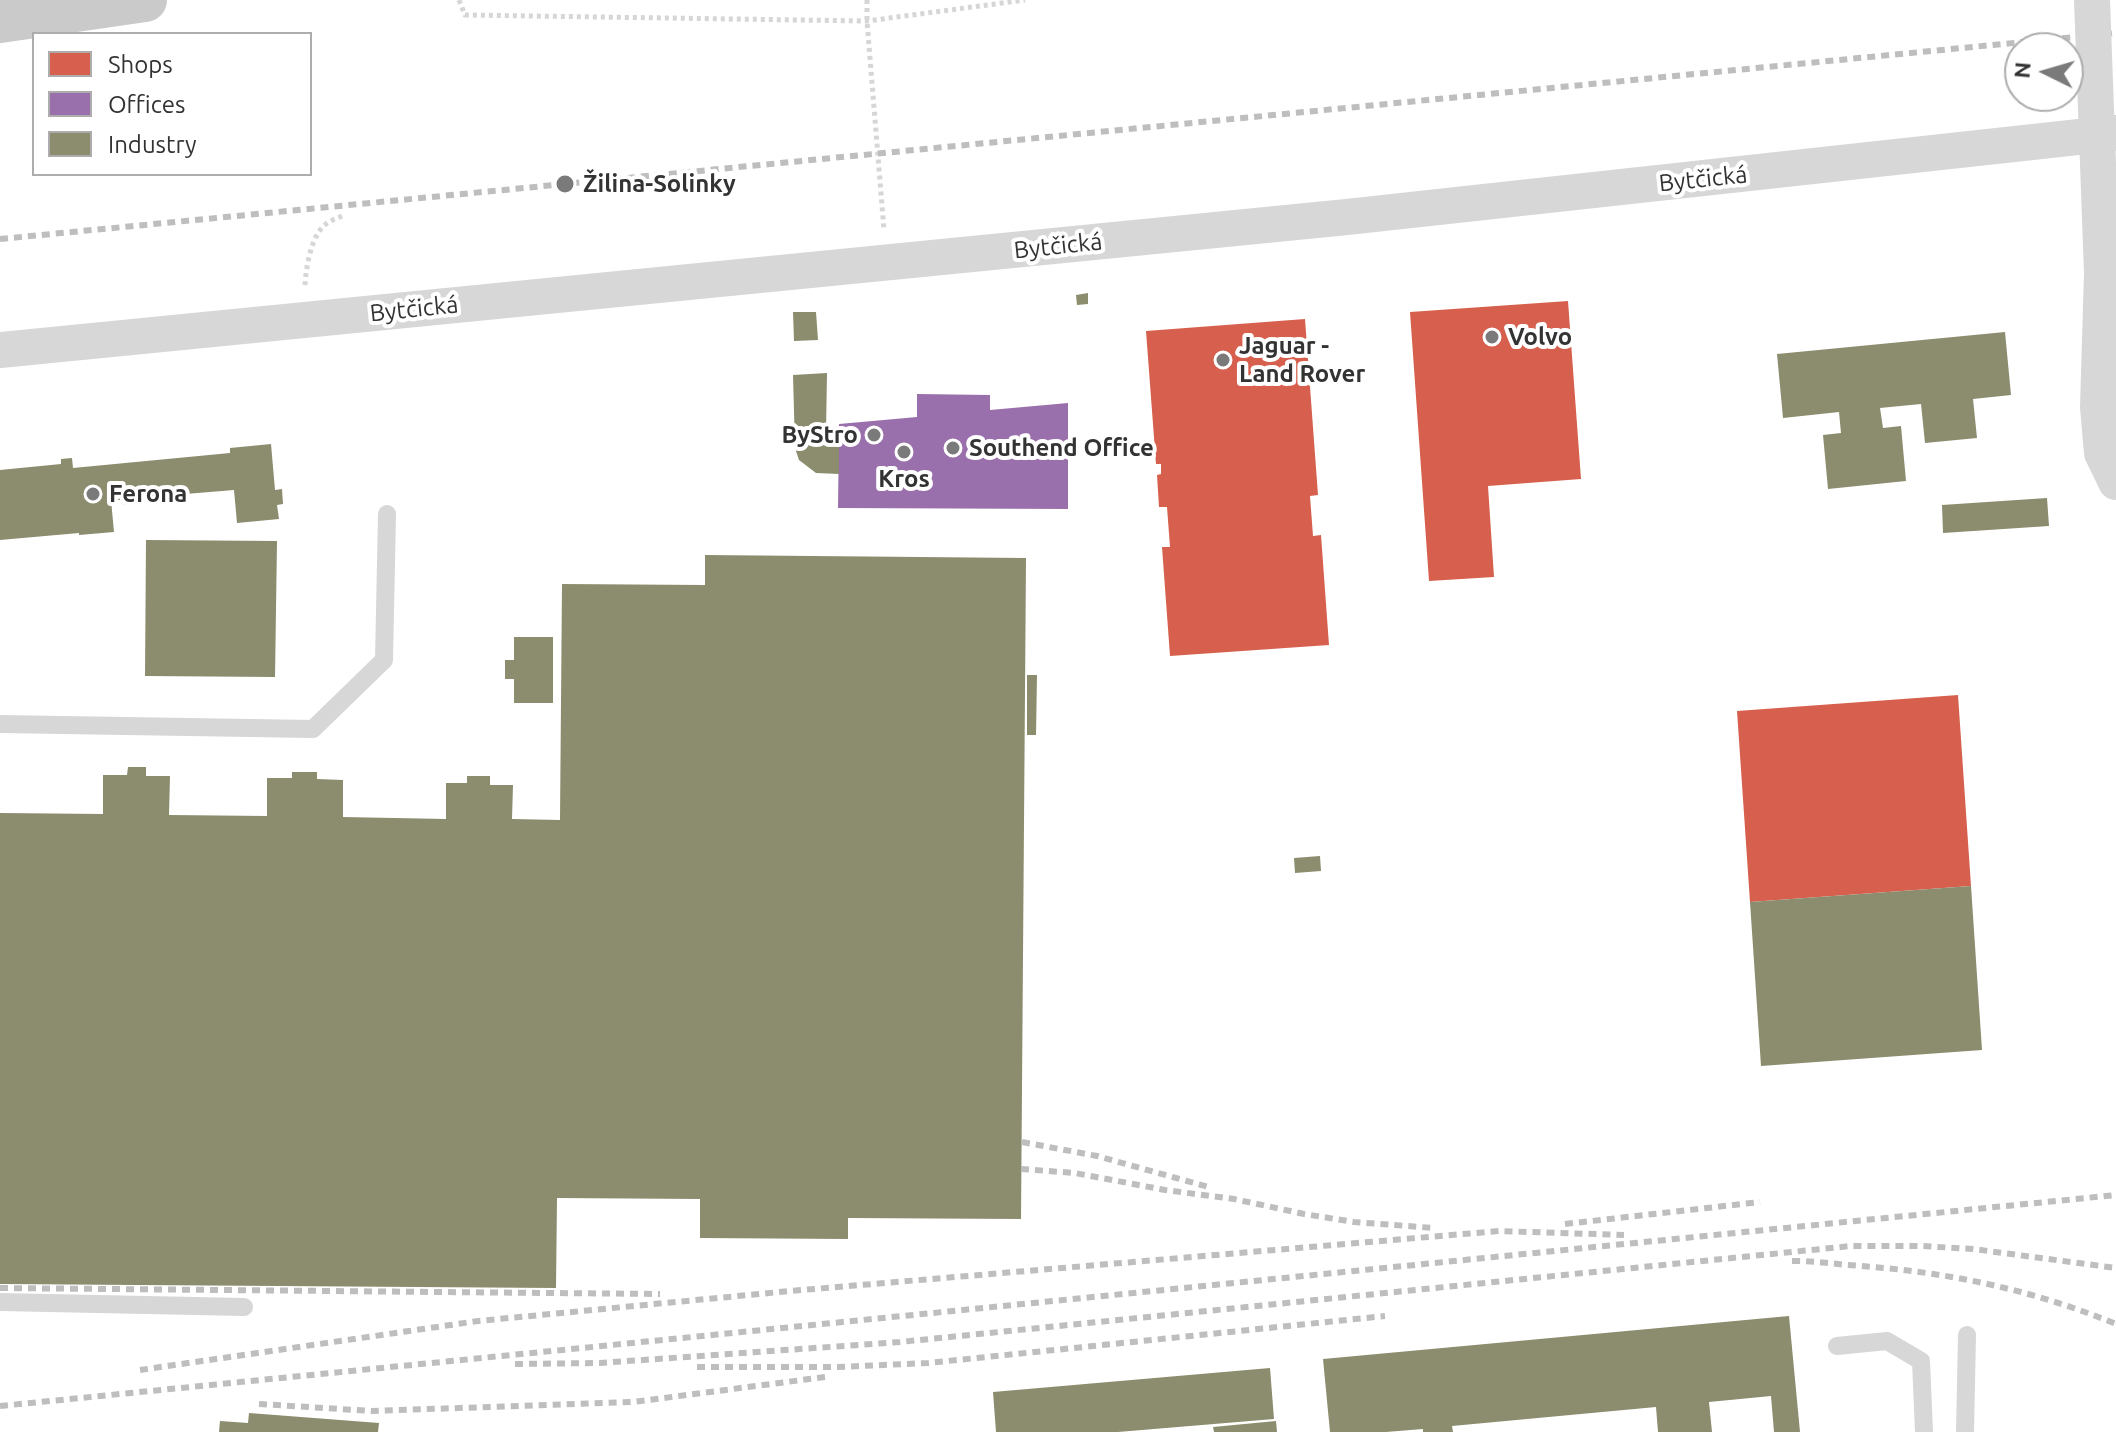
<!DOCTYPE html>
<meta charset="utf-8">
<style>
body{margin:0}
#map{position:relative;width:2116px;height:1432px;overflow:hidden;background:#fff;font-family:Ubuntu,sans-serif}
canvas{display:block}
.legend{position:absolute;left:32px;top:32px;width:280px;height:144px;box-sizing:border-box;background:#fff;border:2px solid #adadad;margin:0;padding:10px 14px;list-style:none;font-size:24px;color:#333}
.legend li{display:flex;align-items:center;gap:16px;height:40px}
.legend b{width:40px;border:2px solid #adadad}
.north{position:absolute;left:2004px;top:32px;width:80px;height:80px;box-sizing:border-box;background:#fff;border:2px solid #adadad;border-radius:50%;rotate:275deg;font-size:22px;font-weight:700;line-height:32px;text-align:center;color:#333}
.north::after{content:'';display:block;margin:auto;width:28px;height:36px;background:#7a7a7a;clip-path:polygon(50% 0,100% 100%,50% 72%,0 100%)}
</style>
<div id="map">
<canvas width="2116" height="1432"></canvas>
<ul class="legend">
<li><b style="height:22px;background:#d6604d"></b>Shops</li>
<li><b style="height:22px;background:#9970ab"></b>Offices</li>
<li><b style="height:22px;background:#8c8c6e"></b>Industry</li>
</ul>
<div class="north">N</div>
</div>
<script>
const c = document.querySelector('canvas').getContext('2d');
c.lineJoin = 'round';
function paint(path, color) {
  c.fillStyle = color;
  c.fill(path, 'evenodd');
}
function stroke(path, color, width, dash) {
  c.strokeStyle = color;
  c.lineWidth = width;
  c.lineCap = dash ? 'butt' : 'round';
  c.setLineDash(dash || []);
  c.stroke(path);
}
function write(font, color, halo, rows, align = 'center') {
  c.font = font + ' Ubuntu,sans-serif';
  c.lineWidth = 8;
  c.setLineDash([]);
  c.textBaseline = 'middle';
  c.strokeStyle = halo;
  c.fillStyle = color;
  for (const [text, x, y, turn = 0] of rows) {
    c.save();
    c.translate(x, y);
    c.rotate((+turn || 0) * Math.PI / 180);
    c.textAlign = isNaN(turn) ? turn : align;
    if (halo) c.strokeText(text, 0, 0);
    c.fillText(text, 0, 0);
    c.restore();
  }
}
paint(new Path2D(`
 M1568 301 1581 479 1488 486 1494 577 1429 581 1410 312Z
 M1305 319 1318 495 1310 496 1313 536 1321 535 1329 645 1170 656 1162 547H1170L1167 507H1159L1157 475 1161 474V464H1156L1146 331Z
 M1958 695 1971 886 1750 902 1737 711Z`), '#d6604d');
paint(new Path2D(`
 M917 394 990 395V410L1068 403V509L838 508 839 424 917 417Z`), '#9970ab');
paint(new Path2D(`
 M1088 293V304L1077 305 1076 295Z
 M793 312H816L818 340 794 341Z
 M2005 332 2011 395 1973 399 1977 438 1925 443 1921 404 1880 408 1883 428 1901 426 1906 481 1828 489 1823 435 1841 433 1839 412 1783 418 1777 354Z
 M827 373 826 431 828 436 839 439V474L816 473 799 460 795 448 793 375Z
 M271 444 275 490 282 489 283 504 277 505 279 519 237 523 234 490 137 498 138 504 124 505 123 500H111L114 532 79 535V533L0 540V470L61 464V459L72 458 73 468 230 453V448Z
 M2047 498 2049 526 1943 533 1942 505Z
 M146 540 277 541 275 677 145 676Z
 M705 555 1026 558 1021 1219 848 1218V1239L700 1238V1199L557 1198 556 1288 0 1284V813L103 814V775H127L128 767H146V776H170L169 815 267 816V778H292V772H317V779L343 780V817L446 819V783H467V776H490V785H513L512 819 560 820 562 584 705 585Z
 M514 637H553V703H514V679H505V660H514Z
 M1027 675H1037L1036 735H1027Z
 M1320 856 1321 871 1295 873 1294 858Z
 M1971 886 1982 1050 1761 1066 1750 902Z
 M1789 1316 1800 1432H1774L1771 1396 1709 1402 1712 1432H1658L1656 1407 1452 1426 1453 1432H1423V1429L1386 1432H1330L1323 1359Z
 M1270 1368 1274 1419 1118 1432H996L993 1392Z
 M249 1413 379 1423 378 1432H219L220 1421 248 1423Z
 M1276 1421 1277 1432H1214L1213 1427Z`), '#8c8c6e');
stroke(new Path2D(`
 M459 0 465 15 867 21 1025 0
 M867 0V21L884 230
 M305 285C306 268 311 235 326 224 331 220 338 218 344 215`), '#d6d6d6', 5, [4, 4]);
stroke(new Path2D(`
 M0 724 313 729 384 660 387 514
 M0 1302 244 1307
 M1837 1346 1887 1341 1921 1361 1924 1432
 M1965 1432 1967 1335`), '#d7d7d7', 18);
stroke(new Path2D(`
 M2102 273 2098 407 2102 453 2116 482
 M0 350 1347 217 2116 133`), '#d7d7d7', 36);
stroke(new Path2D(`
 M0 21 145 0`), '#cacaca', 44);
stroke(new Path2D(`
 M0 239 2116 33
 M1022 1142 1097 1156 1212 1188
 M1021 1169 1075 1173 1165 1190 1234 1199 1304 1214 1354 1222 1434 1228
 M1565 1224 1760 1202
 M1792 1261C1811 1261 1829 1263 1847 1265 1942 1271 2028 1288 2116 1324
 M0 1288 660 1294
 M515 1364 600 1363 900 1342 1851 1246H1922L1973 1249 2116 1268
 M697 1367H838L928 1363 1385 1316
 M140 1370 478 1321 790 1291 1499 1231 1624 1235
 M259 1404 372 1411 633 1402 825 1377
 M0 1406 2116 1195`), '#bebebe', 6, [8, 6]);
stroke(new Path2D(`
 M2092 0 2102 273`), '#d7d7d7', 36);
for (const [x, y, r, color] of [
 [565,184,10,"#7a7a7a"],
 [1492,337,8,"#7a7a7a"],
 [1223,360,8,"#7a7a7a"],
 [874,435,8,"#7a7a7a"],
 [953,448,8,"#7a7a7a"],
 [904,452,8,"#7a7a7a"],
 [93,494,8,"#7a7a7a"]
]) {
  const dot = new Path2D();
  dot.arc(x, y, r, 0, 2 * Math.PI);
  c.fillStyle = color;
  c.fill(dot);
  stroke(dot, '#fff', 3);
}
write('24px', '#333', '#fff', [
 ["Bytčická",1703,179,-6],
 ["Bytčická",1058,246,-6],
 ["Bytčická",414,309,-6]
]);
write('bold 24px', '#333', '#fff', [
 ["Žilina-Solinky",583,184],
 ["Volvo",1508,337],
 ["Jaguar -",1239,346],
 ["Land Rover",1239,374],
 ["ByStro",858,435,"right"],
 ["Southend Office",969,448],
 ["Kros",904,479,"center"],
 ["Ferona",109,494]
], 'left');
</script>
